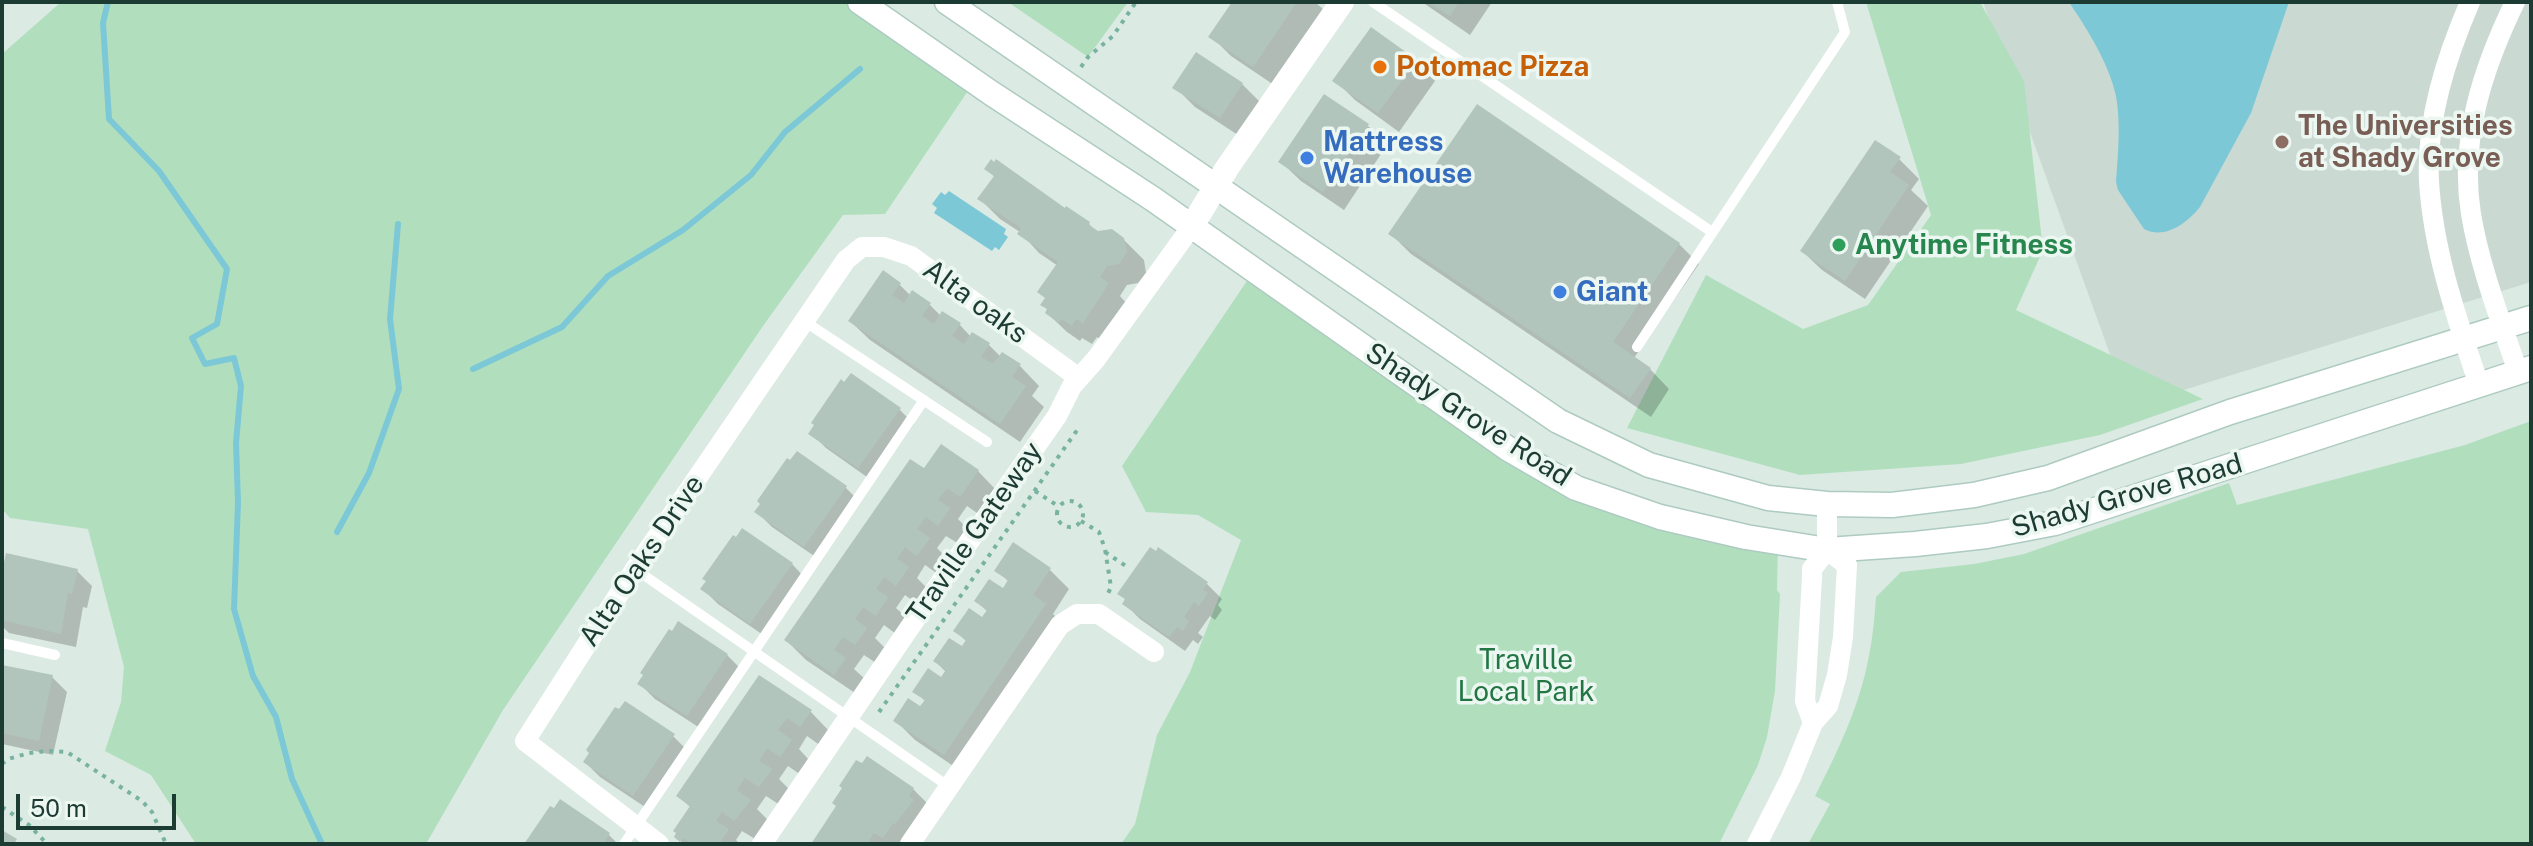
<!DOCTYPE html>
<style>
body{margin:0}
#map{position:relative;width:2533px;height:846px;overflow:hidden;background:#dceae4;font-family:"Public Sans",sans-serif}
canvas{display:block}
.frame{position:absolute;inset:0;border:4px solid #1c3b33;pointer-events:none}
.scale{position:absolute;left:16px;top:794px;width:160px;height:36px;box-sizing:border-box;border:4px solid #1c3b33;border-top:0;padding-left:10px;font-size:24px;line-height:28px;white-space:nowrap;color:#1c3b33;-webkit-text-stroke:6px #ecf7f2;paint-order:stroke}
</style>
<div id="map">
<canvas width="2533" height="846"></canvas>
<div class="frame"></div>
<div class="scale">50 m</div>
</div>
<script>
const c = document.querySelector('canvas').getContext('2d');
c.lineJoin = 'round';
function paint(path, color) {
  c.fillStyle = color;
  c.fill(path, 'evenodd');
}
function stroke(path, color, width, dash) {
  c.strokeStyle = color;
  c.lineWidth = width;
  c.lineCap = dash ? 'butt' : 'round';
  c.setLineDash(dash || []);
  c.stroke(path);
}
function write(font, color, halo, rows, align = 'center') {
  c.font = font + ' "Public Sans",sans-serif';
  c.lineWidth = 7;
  c.setLineDash([]);
  c.textBaseline = 'middle';
  c.strokeStyle = halo;
  c.fillStyle = color;
  for (const [text, x, y, turn = 0] of rows) {
    c.save();
    c.translate(x, y);
    c.rotate((+turn || 0) * Math.PI / 180);
    c.textAlign = isNaN(turn) ? turn : align;
    if (halo) c.strokeText(text, 0, 0);
    c.fillText(text, 0, 0);
    c.restore();
  }
}
paint(new Path2D(`
 M1983 2H2531V282L2129 407Z`), '#cadad3');
paint(new Path2D(`
 M61 2H860L974 82 885 214 843 215 763 326 503 710 426 844H196L151 775 105 751 121 702 124 667 88 529 10 518 2 509V54Z
 M1008 2H1128L1088 57Z
 M1866 2H1980L2024 81 2043 250 2016 310 2203 399 2100 435 1961 464 1800 475 1627 428 1706 275 1803 329 1868 305 1931 215Z
 M1255 269 1576 487 1778 544 1777 590 1780 594 1775 691 1767 737 1758 765 1719 844H1121L1135 824 1157 735 1190 672 1241 540 1198 515 1146 512 1122 466Z
 M2531 421V844H1808L1830 804 1815 796C1852 723 1871 680 1876 597L1901 572 1974 564 2024 554 2229 483 2237 505 2465 445Z`), '#b1dfbe');
paint(new Path2D(`
 M2069 2H2289L2251 113 2200 207C2187 223 2165 240 2144 229L2118 190 2116 182C2118 154 2121 124 2116 96 2109 63 2087 29 2069 2Z
 M949 191 1006 229 1004 234 1008 237 999 250 995 247 992 251 934 213 937 208 932 204 941 192 945 195Z`), '#7cc8d7');
paint(new Path2D(`
 M1234 2H1315L1324 10 1274 85 1231 56 1211 36Z
 M1422 2H1492L1470 35Z
 M1415 62 1435 81 1399 132 1355 100 1335 80Z
 M1242 84 1262 104 1241 137 1195 107 1175 87Z
 M1368 126 1387 145 1344 210 1301 181 1281 162Z
 M1899 159 1919 179 1911 190 1928 206 1865 299 1822 270 1802 251Z
 M986 169 1089 224 1098 233 1123 239 1144 260 1146 273 1138 283 1127 285 1120 296 1127 304 1103 342 1097 337 1092 344 1082 338 1080 341 1067 332 1047 313 1058 266 1039 253 1020 232 1000 219 980 199 995 177Z
 M1391 234 1679 244 1699 264 1634 358 1650 369 1669 389 1651 417 1411 254Z
 M899 284 911 296 930 305 941 316 960 325 971 337 989 345 1001 357 1020 366 1039 386 1032 396 1044 407 1020 442 870 340 850 321Z
 M899 409 914 424 874 482 826 448 811 433Z
 M924 471H978L997 491 980 515 967 506 958 519 969 530 959 544 946 536 937 548 948 559 938 574 925 565 917 578 928 589 917 604 905 595 896 608 907 618 896 634 884 625 875 638 886 649 876 663 864 655 854 669 865 679 855 693 806 660 786 640Z
 M845 487 860 502 820 560 772 527 757 512Z
 M1159 550 1207 584 1222 599 1218 605 1222 610 1215 620 1210 616 1198 633 1203 637 1198 644 1193 640 1185 651 1140 619 1125 604 1127 601 1119 593Z
 M792 564 806 579 766 637 718 604 703 589Z
 M1049 569 1069 589 1053 614 1065 626 965 774 915 740 895 720 921 709 926 702 915 691 941 680 946 672 935 661 962 649 967 642 956 631 983 620 988 612 976 601 1003 591 1009 582 997 570Z
 M77 571 92 586 87 608 83 607 76 647 9 633 2 626V581Z
 M727 655 742 670 703 730 655 699 640 684Z
 M2 667 52 677 67 692 53 755 2 744Z
 M760 677 811 712 830 732 821 746 807 736 799 749 810 761 801 775 788 766 779 779 790 790 780 805 766 796 757 809 769 821 755 839 742 831 736 840 740 844H684L676 837 691 808 679 796Z
 M673 736 688 751 648 809 600 777 585 762Z
 M913 789 933 809 912 844H813Z
 M560 802 609 835 618 844H526Z`), '#0003');
stroke(new Path2D(`
 M108 2 103 23 109 119 159 171 227 269 217 324 192 338 205 364 234 358 241 386 236 443 238 502 234 609 253 676 276 717 292 779 322 844
 M473 369 562 327 608 276 683 230 751 175 785 132 860 69
 M337 532 369 473 399 389 390 319 398 224`), '#7cc8d7', 6);
paint(new Path2D(`
 M1232 2H1297L1253 67 1208 37Z
 M1428 2H1459L1450 16Z
 M1371 27 1417 60 1378 113 1332 81Z
 M1196 52 1243 83 1220 118 1172 88Z
 M1324 94 1369 124 1323 192 1278 162Z
 M1477 104 1680 243 1613 342 1651 368 1630 398 1388 234Z
 M1875 140 1901 157 1890 172 1909 185 1845 281 1800 251Z
 M991 159 994 162 996 159 1065 208 1066 206 1090 222 1089 225 1098 231 1112 229 1124 238 1127 252 1119 264 1107 266 1100 277 1109 283 1083 323 1076 319 1072 326 1062 319 1059 323 1045 313 1047 309 1040 305 1045 298 1037 292 1058 262 1017 234 1021 228 977 199 994 176 984 169Z
 M883 270 901 283 892 295 904 303 912 290 931 303 922 316 934 324 942 311 961 323 952 336 964 344 972 332 990 343 981 357 993 364 1002 352 1021 364 1012 377 1026 386 1000 424 848 321Z
 M851 373 901 408 858 468 808 434 814 425 811 423 841 379 844 382Z
 M941 444 979 470 960 497 947 488 938 500 950 508 938 526 926 517 917 529 930 538 917 556 905 547 897 559 909 567 896 586 884 577 876 589 888 597 876 616 863 607 855 619 867 628 855 645 843 637 834 650 846 658 834 675 784 640 910 459 924 468Z
 M797 451 847 486 804 547 754 512 760 504 757 501 787 458 790 460Z
 M742 528 793 563 750 624 700 589 706 581 702 579 733 535 736 537Z
 M1013 542 1051 568 1033 595 1046 604 944 755 893 721 908 698 920 706 925 700 912 692 928 668 941 677 946 670 933 661 949 638 962 646 966 640 953 631 969 608 982 617 987 610 974 601 989 579 1003 588 1008 580 994 571Z
 M1150 547 1156 551 1158 547 1208 582 1203 590 1208 593 1199 606 1194 602 1184 617 1189 621 1183 631 1177 627 1169 637 1122 604 1125 599 1117 594Z
 M6 553 78 569 72 594 68 593 61 634 2 620V572Z
 M678 621 728 654 687 716 637 684 643 675 640 673 669 629 672 631Z
 M2 665 53 675 39 741 2 733Z
 M759 675 812 710 800 727 787 718 778 730 792 740 780 757 767 748 759 761 772 769 759 787 745 778 737 790 751 800 734 821 722 812 716 821 729 829 719 844H692L683 838 680 842 674 837 676 833 673 831 690 806 676 796Z
 M625 701 675 734 633 796 583 762 589 753 586 750 615 707 619 709Z
 M867 756 914 788 909 796 914 800 895 824 893 823 883 838 874 833 867 844H811L836 806 832 803 842 788 839 786 856 760 862 763Z
 M560 799 610 833 603 844H524L550 806 554 808Z
 M2 830 17 839 14 844H2Z`), '#b1c5bd');
const secondary = new Path2D(`
 M860 2 991 93 1153 199 1507 448 1576 488 1660 517 1746 537 1827 550 1915 544 1987 536 2055 523 2531 368
 M947 2 1558 421 1649 465 1768 498 1827 504 1892 505 1974 495 2048 478 2230 412 2531 318`);
stroke(secondary, '#aecbc1', 27);
stroke(new Path2D(`
 M1081 67 1088 57 1113 36 1136 2
 M1035 491 1058 506
 M1057 514a13 13 0 1 1 26 0a13 13 0 1 1-26 0Z
 M1081 521 1099 532 1105 549 1111 587 1106 598
 M1105 552 1129 568
 M879 712 1080 426
 M2 764 8 759 29 753 47 751 67 752 142 801 152 812 166 844
 M2 807 29 825 47 844`), '#78b2a0', 4, [4, 6]);
stroke(new Path2D(`
 M1373 2 1712 232
 M804 321 987 442
 M1637 347 1845 32 1837 2
 M635 569 948 786
 M2 643 55 655
 M624 844 924 400`), '#fff', 10);
stroke(new Path2D(`
 M2470 2C2446 58 2426 120 2429 181 2433 251 2457 319 2479 385
 M2515 2C2483 68 2459 140 2471 214 2480 268 2501 321 2518 372
 M1813 723 1805 701 1812 577V569L1827 550V504
 M659 844 525 741 635 569 846 260 862 247H884L911 256 1079 378
 M762 844 938 586 1057 416 1072 386 1096 359 1192 226
 M910 844 1060 625 1077 614H1099L1154 652
 M1757 844 1791 777 1813 723 1828 706 1837 675 1843 637 1847 565 1827 550`), '#fff', 20);
stroke(new Path2D(`
 M1192 226 1227 168 1342 2`), '#fff', 24);
stroke(secondary, '#fff', 24);
for (const [x, y, r, color] of [
 [1380,67,8,"#e8710a"],
 [2282,142,8,"#8d6e63"],
 [1307,158,8,"#3f7fe0"],
 [1839,245,8,"#2e9e5b"],
 [1560,292,8,"#3f7fe0"]
]) {
  const dot = new Path2D();
  dot.arc(x, y, r, 0, 2 * Math.PI);
  c.fillStyle = color;
  c.fill(dot);
  stroke(dot, '#ecf7f2', 3);
}
write('bold 28px', '#c56008', '#ecf7f2', [
 ["Potomac Pizza",1396,67]
], 'left');
write('bold 28px', '#785e54', '#ecf7f2', [
 ["The Universities",2298,126],
 ["at Shady Grove",2298,158]
], 'left');
write('bold 28px', '#366cbe', '#ecf7f2', [
 ["Mattress",1323,142],
 ["Warehouse",1323,174],
 ["Giant",1576,292]
], 'left');
write('bold 28px', '#27864d', '#ecf7f2', [
 ["Anytime Fitness",1855,245]
], 'left');
write('28px', '#1c3b33', '#ecf7f2', [
 ["Alta oaks",975,302,36],
 ["Shady Grove Road",1468,415,33],
 ["Shady Grove Road",2127,496,-16],
 ["Traville Gateway",975,533,-55],
 ["Alta Oaks Drive",642,561,-56]
]);
write('28px', '#227644', '#ecf7f2', [
 ["Traville",1526,660],
 ["Local Park",1526,692]
]);
</script>
